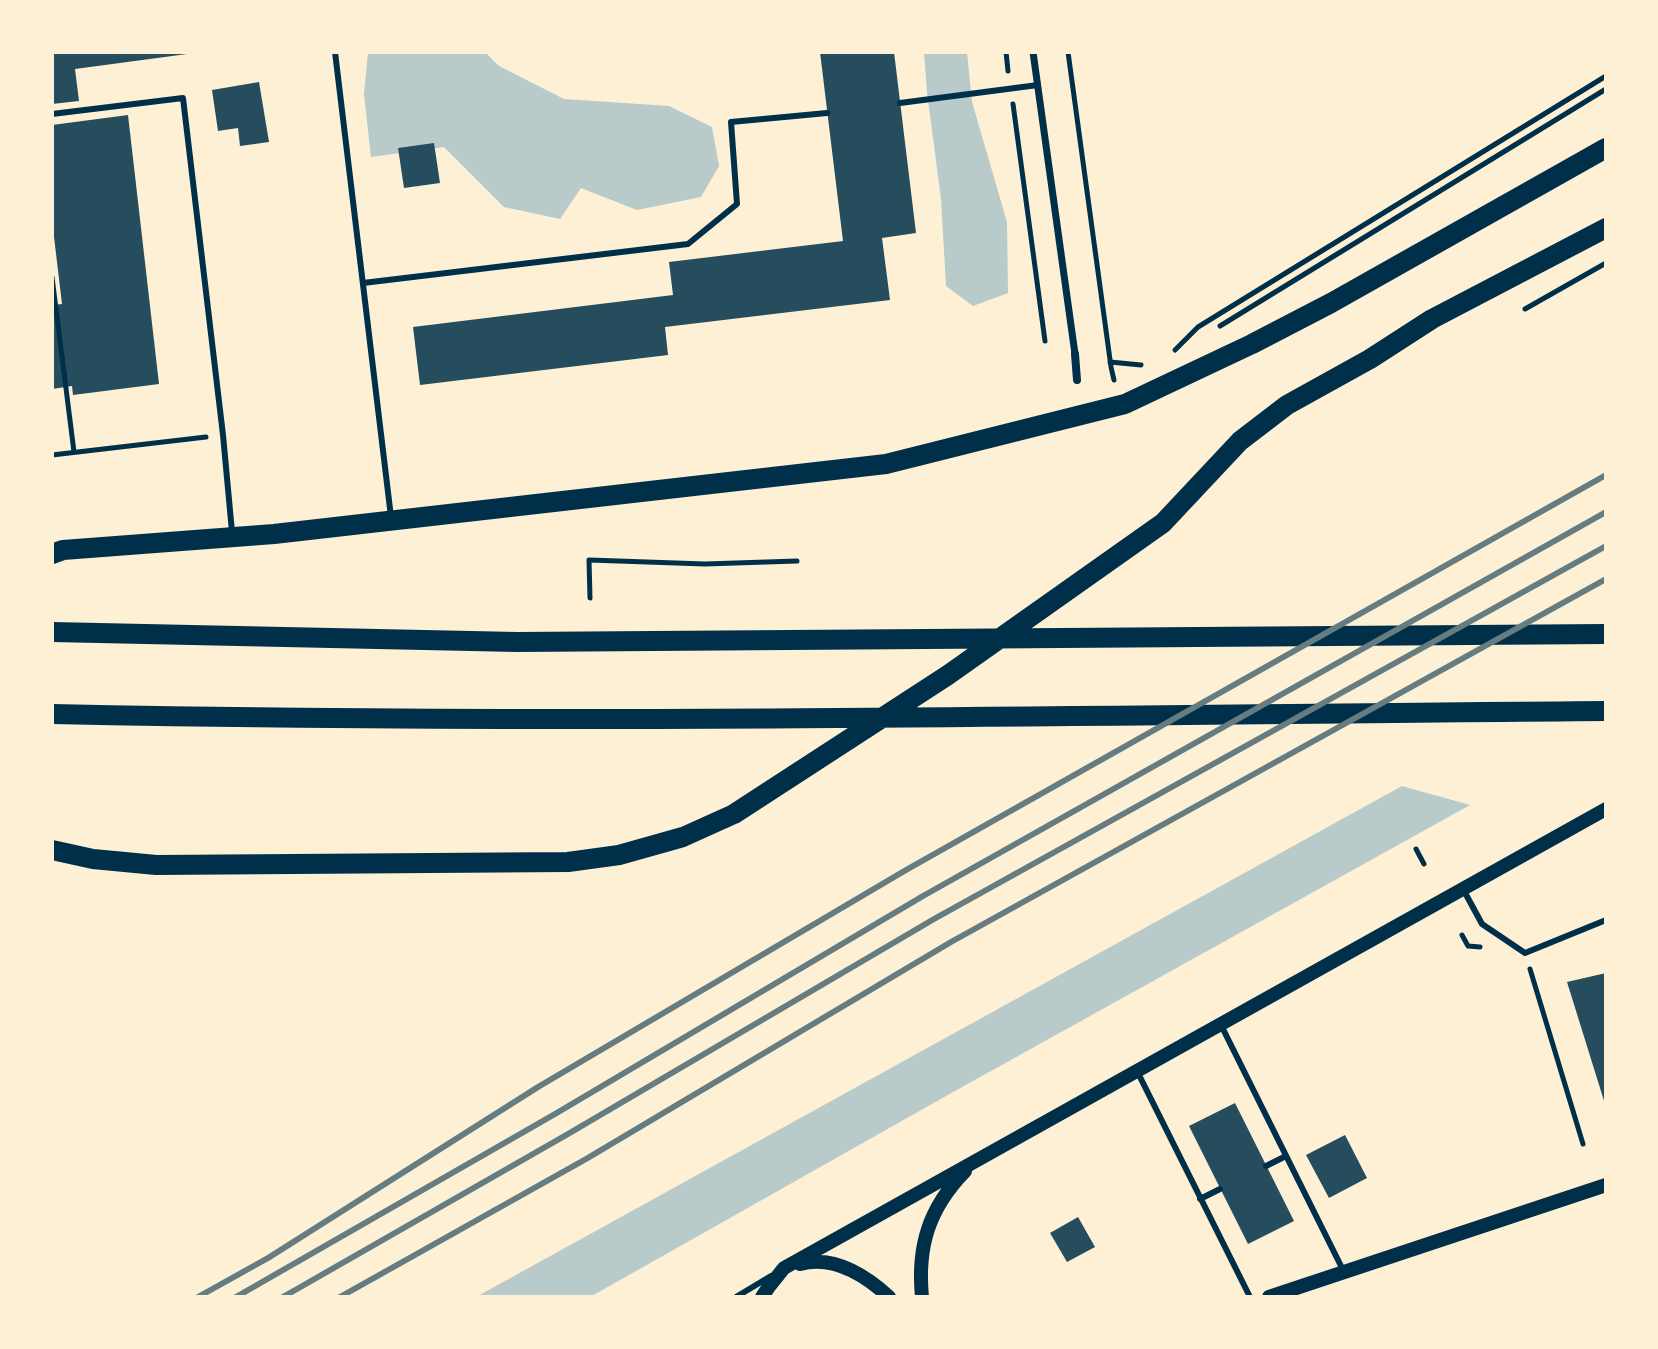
<!DOCTYPE html>
<style>
body{margin:0}
#map{position:relative;width:1658px;height:1349px;overflow:hidden;background:#fdf0d5;font-family:"DM Sans",sans-serif}
canvas{display:block}
.frame{position:absolute;inset:0;border:54px solid #fdf0d5;pointer-events:none}
</style>
<div id="map">
<canvas width="1658" height="1349"></canvas>
<div class="frame"></div>
</div>
<script>
const c = document.querySelector('canvas').getContext('2d');
c.lineJoin = 'round';
function paint(path, color) {
  c.fillStyle = color;
  c.fill(path, 'evenodd');
}
function stroke(path, color, width, dash) {
  c.strokeStyle = color;
  c.lineWidth = width;
  c.lineCap = dash ? 'butt' : 'round';
  c.setLineDash(dash || []);
  c.stroke(path);
}
paint(new Path2D(`
 M368 52H485L499 66 564 99 669 106 712 127 719 166 701 197 637 210 581 188 560 219 504 207 444 147 371 157 364 94Z
 M924 52H967L972 102 1007 222 1008 293 973 306 946 286 941 199 927 92Z
 M1402 786 1470 805 946 1096 590 1297H476Z`), '#b9caca');
paint(new Path2D(`
 M52 52H187V54L75 69 79 101 52 104Z
 M820 52H894L916 233 882 238 890 300 665 327 668 355 420 385 413 327 673 295 669 262 843 241Z
 M259 82 269 142 240 146 238 128 218 131 212 90Z
 M128 115 159 384 73 395 72 386 52 389V305L62 304 52 220V125Z
 M434 143 440 183 404 188 398 148Z
 M1606 973V1104H1605L1567 982Z
 M1235 1103 1294 1221 1248 1244 1189 1126Z
 M1345 1135 1367 1178 1329 1198 1306 1155Z
 M1078 1217 1095 1247 1067 1262 1050 1233Z`), '#264d5e');
stroke(new Path2D(`
 M1006 52 1008 71
 M1068 52 1111 367 1114 380
 M1013 104 1045 341
 M52 277 74 452
 M1525 309 1606 263
 M1220 326 1606 89
 M1175 350 1198 327 1606 76
 M1110 362 1141 365
 M52 455 206 437
 M590 598 589 560 705 564 797 561
 M1416 849 1424 864
 M1462 935 1468 946 1480 947
 M1530 969 1583 1144`), '#003049', 5);
stroke(new Path2D(`
 M335 52 391 517
 M900 103 1038 85
 M52 114 183 98 223 435 232 532
 M363 283 688 244 737 204 731 122 827 113
 M1463 889 1482 924 1525 953 1606 920
 M1221 1025 1344 1272
 M1137 1071 1250 1297
 M1266 1166 1286 1156
 M1200 1199 1220 1189
 M736 1297 771 1276`), '#003049', 6);
stroke(new Path2D(`
 M1033 52 1075 354`), '#003049', 7);
stroke(new Path2D(`
 M1075 354 1077 380`), '#003049', 8);
stroke(new Path2D(`
 M800 1264C834 1255 865 1275 889 1297
 M762 1297 768 1288 784 1268 1606 809
 M922 1297C917 1246 929 1208 965 1171
 M1269 1297 1606 1185`), '#003049', 14);
stroke(new Path2D(`
 M52 554 63 550 274 534 886 464 1125 404 1252 344 1331 303 1606 148
 M52 632 517 642 1606 634
 M52 714C570 725 1088 715 1606 711
 M52 850 93 859 156 865 568 862 619 855 683 837 734 814 948 675 1163 523 1240 441 1287 405 1370 359 1432 319 1606 228`), '#003049', 20);
stroke(new Path2D(`
 M198 1297 268 1258 538 1087 906 870 1606 475
 M236 1297 555 1114 923 896 1606 512
 M283 1297 568 1134 934 919 1606 546
 M340 1297 586 1159 951 942 1606 579`), '#657d81', 6);
</script>
